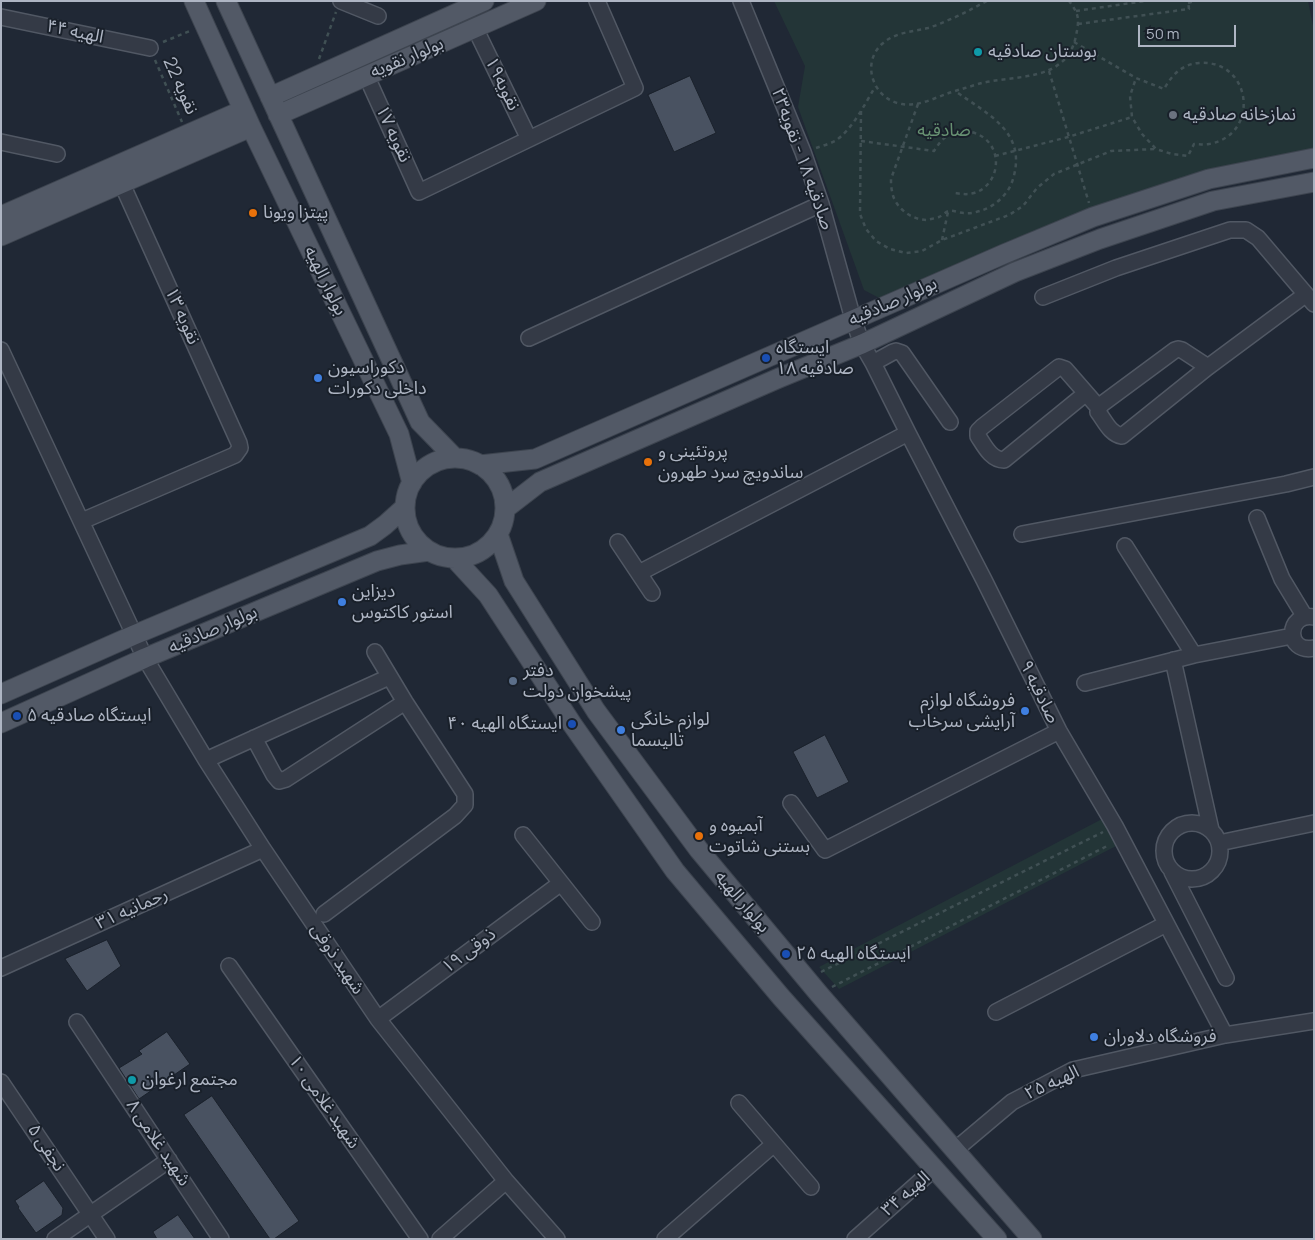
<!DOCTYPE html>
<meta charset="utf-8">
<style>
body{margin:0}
#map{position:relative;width:1315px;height:1240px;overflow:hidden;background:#202835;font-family:Manrope,sans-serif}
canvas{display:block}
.frame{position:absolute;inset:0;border:2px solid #aeb5c3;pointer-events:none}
.scale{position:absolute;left:1138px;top:25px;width:98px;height:22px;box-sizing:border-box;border:2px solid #aeb5c3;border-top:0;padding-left:6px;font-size:15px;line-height:18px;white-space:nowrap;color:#aeb5c3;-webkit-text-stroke:4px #19202a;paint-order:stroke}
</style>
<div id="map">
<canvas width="1315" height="1240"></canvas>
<div class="frame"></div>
<div class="scale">50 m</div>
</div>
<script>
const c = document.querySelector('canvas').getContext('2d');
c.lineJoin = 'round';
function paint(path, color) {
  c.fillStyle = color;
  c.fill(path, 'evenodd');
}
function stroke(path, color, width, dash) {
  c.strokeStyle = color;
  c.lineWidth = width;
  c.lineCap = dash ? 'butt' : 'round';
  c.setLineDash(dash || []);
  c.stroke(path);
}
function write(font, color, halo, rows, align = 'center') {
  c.font = font + ' Manrope,"Noto Sans Arabic",sans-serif';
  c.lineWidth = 4;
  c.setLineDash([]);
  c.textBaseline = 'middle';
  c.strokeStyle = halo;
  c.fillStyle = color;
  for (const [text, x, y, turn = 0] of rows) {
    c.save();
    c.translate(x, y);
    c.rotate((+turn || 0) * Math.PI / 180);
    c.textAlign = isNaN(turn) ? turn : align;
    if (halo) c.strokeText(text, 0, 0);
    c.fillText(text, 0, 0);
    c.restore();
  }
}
paint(new Path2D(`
 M774 1H1308L1314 30V149L883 300 864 290 798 107 805 66Z
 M1104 818 1118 845 839 989 819 967Z`), '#233537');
const building = new Path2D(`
 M690 76 716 133 674 152 648 95Z
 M825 735 849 782 817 798 793 752Z
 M107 940 121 966 87 991 65 959Z
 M167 1032 190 1064 139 1099 119 1068 142 1054 139 1051Z
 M212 1096 299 1221 274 1239H270L184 1115Z
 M44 1181 63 1208 62 1215 36 1233 18 1208 19 1207 15 1201Z
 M178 1215 195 1239H157L153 1232Z`);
paint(building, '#495261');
stroke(building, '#1b222c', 1);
const minor = new Path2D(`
 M341 1 378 16
 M741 1 803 152 821 204 853 319 862 344 873 363 908 433 984 580 1059 731 1115 826 1225 1035
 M1 17 150 48
 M475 28 529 139
 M366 75 419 192 635 88 597 1
 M1 142 57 154
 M1043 297 1116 268 1230 230H1246L1258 238 1314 304
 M529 338 821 204
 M1 350 145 658 206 760 263 849 378 1019 506 1181 557 1239
 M873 363 893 352 896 351 902 353 950 422
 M1208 367 1182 350 1178 349 1175 350 1102 404 1099 408 1098 412C1105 421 1110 434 1122 436L1208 367 1305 295
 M1085 394 1004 460C991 460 984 445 978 436V431L982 427 1059 367 1065 369 1099 408
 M1257 518 1282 579 1305 617
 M82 521 235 455 240 448 239 443 122 184
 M1022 534 1286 484 1314 477
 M618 542 652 593
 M1125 546 1194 655
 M639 573 908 433
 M1314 617C1286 612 1285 654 1314 648
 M1173 660 1211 830
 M1085 683 1194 655 1292 636
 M254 738 274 775 279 781 286 779 405 702
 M206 760 389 677
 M791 803 825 850 1059 731
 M1164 851a28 28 0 1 1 56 0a28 28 0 1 1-56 0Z
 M523 835 592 922
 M1219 843 1314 823
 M1172 872 1226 978
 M324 914 455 816 465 805V794L405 702 375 652
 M229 966 420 1239
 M1 968 263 849
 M996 1012 1166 924
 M378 1019 561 883
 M77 1022 221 1239
 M1 1082 107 1239
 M739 1103 811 1187
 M955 1150 1012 1102 1073 1070 1225 1035 1314 1021
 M55 1239 169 1160
 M440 1239 506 1181
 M665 1239 774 1144
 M855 1239 935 1168`);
const major = new Path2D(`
 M194 1 251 127 399 434 412 483
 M226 1 420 422 455 458
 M270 97 484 1
 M278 115 536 1
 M1 216 243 110
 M1 236 251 127
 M405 508a50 50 0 1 1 100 0a50 50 0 1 1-100 0Z
 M480 465 535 459 1004 254 1093 217 1209 179 1314 158
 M505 509 540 482 779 378 862 344 1015 272 1100 239 1213 201 1314 182
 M498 534 514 581 596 711 699 850 819 994 1032 1239
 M454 558 488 595 572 724 675 871 781 997 997 1239
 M1 694 134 635 370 536 385 525 405 507
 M1 723 145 658 377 561 400 555 429 551`);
stroke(minor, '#515864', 18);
stroke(major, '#3d444f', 21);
stroke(new Path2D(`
 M987 1C973 8 960 16 946 21 940 24 934 26 928 28 912 32 895 32 882 44 860 64 874 100 902 104 919 107 936 97 952 92 961 89 969 87 978 84 1013 74 1066 84 1076 36 1079 20 1080 15 1069 1
 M1188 3 1195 1
 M1076 11 1145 1
 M1078 24 1189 9 1188 1
 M163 42 190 31
 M1074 42 1136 78 1164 89C1172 75 1182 64 1199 63 1252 59 1261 135 1209 144 1204 145 1199 144 1194 144L1188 156 1172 154 1156 149 1142 134 1132 117 1130 96 1136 78
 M319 59 336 12
 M155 60 182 122
 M1049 71 1089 203
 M918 104 891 179C891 183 891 187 892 191 894 207 911 220 927 220 931 219 936 218 939 217 942 216 945 212 949 211 953 210 959 213 964 213 970 214 977 212 983 210 995 206 1008 194 1012 182 1029 133 989 115 955 91
 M861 111 860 214 866 229 876 241 890 249 906 253 922 251 942 240 1009 215 1023 206 1037 188 1054 174 1111 151 1156 149
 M861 141 934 151C938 145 941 140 947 136 962 126 985 132 993 149 1001 166 992 188 974 193 967 195 962 194 955 193
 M816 148C822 146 829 144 835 141 852 130 865 104 875 87
 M995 156 1068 137 1132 117
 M942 240 948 212
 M821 972 1103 832
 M832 987 1109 845`), '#405054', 2.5, [4, 4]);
stroke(minor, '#343a46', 15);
stroke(major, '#525966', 19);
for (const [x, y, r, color] of [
 [978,52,5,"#0f9aa8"],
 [1173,115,5,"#6b7280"],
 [253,213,5,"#e8710a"],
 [766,358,5,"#1a4fb4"],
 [318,378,5,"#3f7fe0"],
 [648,462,5,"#e8710a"],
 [342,602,5,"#3f7fe0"],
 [513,681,5,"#5c6f8a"],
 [1025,711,5,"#3f7fe0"],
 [17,716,5,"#1a4fb4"],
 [572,724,5,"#1a4fb4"],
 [621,730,5,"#3f7fe0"],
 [699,836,5,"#e8710a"],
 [786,954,5,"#1a4fb4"],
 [1094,1037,5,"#3f7fe0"],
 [132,1080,5,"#0f9aa8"]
]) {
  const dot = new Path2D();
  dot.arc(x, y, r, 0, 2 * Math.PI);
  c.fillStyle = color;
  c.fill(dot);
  stroke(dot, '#19202a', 2);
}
write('18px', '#aeb5c3', '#19202a', [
 ["الهیه ۴۴",75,32,12],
 ["بولوار نقویه",407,58,-23],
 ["نقویه۱۹",502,84,64],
 ["نقویه 22",180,86,66],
 ["نقویه ۱۷",393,134,65],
 ["صادقیه ۱۸ - نقویه۲۳",802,159,70],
 ["بولوار الهیه",325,281,64],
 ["بولوار صادقیه",893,302,-24],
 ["نقویه ۱۳",182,316,66],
 ["بولوار صادقیه",213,630,-23],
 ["صادقیه ۹",1039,692,64],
 ["بولوار الهیه",742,902,50],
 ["رحمانیه ۳۱",132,909,-24],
 ["ذوقی ۱۹",469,951,-37],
 ["شهید ذوقی",337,959,56],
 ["الهیه ۲۵",1052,1083,-25],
 ["شهید غلامی ۱۰",324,1102,55],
 ["شهید غلامی ۸",158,1143,56],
 ["نجفی ۵",46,1148,56],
 ["الهیه ۳۴",906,1194,-41]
]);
write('18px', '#aeb5c3', '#19202a', [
 ["بوستان صادقیه",988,52],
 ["نمازخانه صادقیه",1183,115],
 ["پیتزا ویونا",263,213],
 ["ایستگاه",776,348],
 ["صادقیه ۱۸",776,369],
 ["دکوراسیون",328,368],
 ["داخلی دکورات",328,389],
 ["پروتئینی و",658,452],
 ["ساندویچ سرد طهرون",658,473],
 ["دیزاین",352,592],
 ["استور کاکتوس",352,613],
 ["دفتر",523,671],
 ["پیشخوان دولت",523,692],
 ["فروشگاه لوازم",1015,701,"right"],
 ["آرایشی سرخاب",1015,722,"right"],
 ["ایستگاه صادقیه ۵",27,716],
 ["لوازم خانگی",631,720],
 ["تالیسما",631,741],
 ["ایستگاه الهیه ۴۰",562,724,"right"],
 ["آبمیوه و",709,826],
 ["بستنی شاتوت",709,847],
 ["ایستگاه الهیه ۲۵",796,954],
 ["فروشگاه دلاوران",1104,1037],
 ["مجتمع ارغوان",142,1080]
], 'left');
write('18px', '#679172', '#19202a', [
 ["صادقیه",944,131]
]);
</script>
